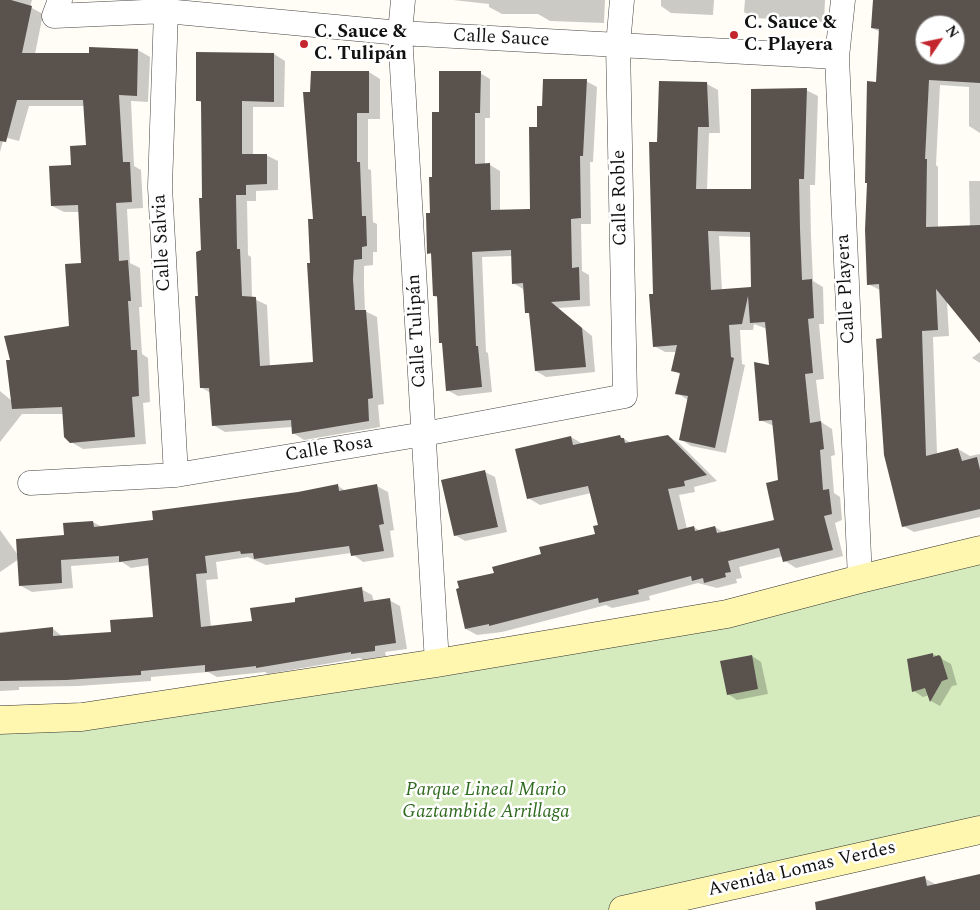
<!DOCTYPE html>
<meta charset="utf-8">
<style>
body{margin:0}
#map{position:relative;width:980px;height:910px;overflow:hidden;background:#fffdf5;font-family:Spectral,serif}
canvas{display:block}
.north{position:absolute;left:915px;top:15px;width:50px;height:50px;box-sizing:border-box;background:#fff;border:1px solid #a0a0a0;border-radius:50%;rotate:56deg;font-size:14px;font-weight:700;line-height:20px;text-align:center;color:#111}
.north::after{content:'';display:block;margin:auto;width:18px;height:22px;background:#c4262e;clip-path:polygon(50% 0,100% 100%,50% 72%,0 100%)}
</style>
<div id="map">
<canvas width="980" height="910"></canvas>
<div class="north">N</div>
</div>
<script>
const c = document.querySelector('canvas').getContext('2d');
c.lineJoin = 'round';
function paint(path, color) {
  c.fillStyle = color;
  c.fill(path, 'evenodd');
}
function stroke(path, color, width, dash) {
  c.strokeStyle = color;
  c.lineWidth = width;
  c.lineCap = dash ? 'butt' : 'round';
  c.setLineDash(dash || []);
  c.stroke(path);
}
function write(font, color, halo, rows, align = 'center') {
  c.font = font + ' Spectral,serif';
  c.lineWidth = 5;
  c.setLineDash([]);
  c.textBaseline = 'middle';
  c.strokeStyle = halo;
  c.fillStyle = color;
  for (const [text, x, y, turn = 0] of rows) {
    c.save();
    c.translate(x, y);
    c.rotate((+turn || 0) * Math.PI / 180);
    c.textAlign = isNaN(turn) ? turn : align;
    if (halo) c.strokeText(text, 0, 0);
    c.fillText(text, 0, 0);
    c.restore();
  }
}
paint(new Path2D(`
 M980 550V830L623 910H0V720L437 663Z`), '#d5ebbd');
paint(new Path2D(`
 M0 0H32L30 7 43 14 35 54H90L138 50 150 57 148 102 131 101 134 166 141 170 143 208 127 209 130 263 140 268 142 307H139L142 354 148 358 150 402 143 403 146 444 83 449 71 442 64 414H22L0 442V391L12 401V361L71 327 82 264 80 212H64L52 206 72 167 87 146 85 106H29L19 141 4 137 0 152Z
 M453 0H605L604 23 550 21 538 14H502L489 7V4Z
 M661 0H714L713 15 671 13 661 6Z
 M745 0H825L824 22 755 18 744 12Z
 M875 0H980V133L969 126V87L940 85 936 165 938 167V228L970 227 969 181H980V334L947 301 949 336 933 337 937 454 958 449 970 456 980 454V517L914 532 903 526 880 290 868 284 880 32 872 28ZM925 25H955V55H925Z
 M274 54 285 61 284 107H253V155H266L278 161V190L256 191V201H247L248 255 251 257 252 298 267 305 270 366 315 363 312 264 315 220 311 93 369 72 380 79V119H368V169L371 170 373 222 377 224V252H373V265L364 266V286L365 311 377 317 384 404 378 405 380 427 304 440 293 433 292 427 225 432 213 425 211 393 202 388 199 297 204 199 202 103 197 100Z
 M480 73 490 79V118H485V165H490L500 171V211L531 210 538 128 544 107 586 81 597 87 593 162H590L591 224H581L582 271 589 275 590 306 558 308 592 336 595 372 546 377 536 371 531 315 527 312 523 289 513 283 512 256 482 257 486 352 488 353 492 392 458 396 447 390 443 344 440 342 438 298 434 296 432 255 428 253 433 178 441 113Z
 M707 84 718 90 720 133H709L707 190H752L806 90 818 96 815 185H810L811 236 813 281 823 287 824 324H819L824 379 816 380 821 422 832 429 835 455 831 456 834 493 840 497 842 520 835 523 843 556 796 568 785 561 783 556 739 567 742 578 736 579 737 583 717 588 698 583 649 596 650 600 612 608 606 605 502 632 477 635 466 629 460 589 596 535 600 526 591 493 540 505 528 498 571 437 583 444 619 436 631 443 668 436 679 443 717 481 694 487 695 492 679 495 687 529 694 527 700 531 715 527 725 533 775 521 780 481 774 426 760 420 770 366 767 329 754 324 753 330H740L742 364 745 365 726 453 691 446 680 439 688 400 677 393 681 375 673 370 677 352H665L654 346 658 143ZM719 236 751 237 753 288 722 291Z
 M980 352V363L972 358Z
 M485 472 495 477 507 532 465 541 455 535Z
 M338 486 346 491 377 486 388 492 394 530 390 531 394 557 363 562 351 553 266 565 248 557 216 562 218 579 206 580 211 627 253 623 297 603 361 589 372 595 374 602 389 600 400 606 407 649 385 652 386 656 363 660 360 658 268 674 265 672 217 677 208 672 151 677V681L78 686 19 687V690L0 691V632L52 628 63 637 112 633 155 618 150 565 131 568 122 562 71 566 73 588 32 592 21 586 19 559 0 572V530L18 555 65 536 93 522 102 527 155 521Z
 M933 654 951 664 957 685 952 686 940 706 931 701 929 695 923 697 914 691Z
 M752 656 761 662 768 694 737 700 728 694Z
 M980 877V910H828L924 878 937 885Z`), '#0003');
paint(new Path2D(`
 M0 0H11L32 6 22 53H89V47L138 49 137 96 119 95 123 162H130L132 202 116 203 119 261 128 260 131 301H128L131 350H137L139 396 132 397 135 437 70 443 64 437 62 407 12 409 6 360H10L4 336 69 326 65 264 81 263 78 205 51 206 49 166 71 165 70 146 86 145 83 100H17L6 142 0 141Z
 M873 0H980V83L929 80 925 159H927L926 227 980 225V343L936 289 938 330 922 331 926 456 958 448 962 461 977 457 980 470V509L902 527 884 455 876 339 882 338 879 284 867 285 865 230 867 183H865L867 81 876 82 879 29 871 28ZM925 25H955V55H925Z
 M196 52 274 53V102L242 101V154H267V184L246 185V195H236L237 249H240L242 296 256 297 260 366 313 362 307 263H310L308 219H313L303 92H310L311 71H369V113H357V162H360L362 216H366L367 246 362 247V259L354 260 353 279 355 310H366L373 398 368 399 369 421 292 434 291 420 212 426 209 388H200L195 296H198L196 252 201 250 199 198H202L201 101H196Z
 M439 71H481L480 113H475V164L490 163 491 210 530 209 529 127H537V106H542L543 79H587L583 156H580L581 218 571 219 572 268 579 267 580 300 551 302 582 328 586 367 535 371 529 313H525L523 283 512 284 511 250 472 252 476 346H478L482 387 446 391 442 343H439L437 296H433L431 253 427 254 426 213H430L429 177H432V112H439Z
 M659 81 707 82 709 127H698L696 189H751V89L807 88 804 179H799L800 229 802 280 812 279 814 318 808 319 813 373 805 374 810 423 821 421 824 449 820 450 823 490 829 489 832 514 824 516 833 550 783 562 779 548 728 561 731 572 725 573 726 577 704 583 703 578 692 581 691 576 638 590 639 594 599 603 598 598 489 626V624L465 629 456 589 459 588 457 581 494 573 492 567 541 554 539 547 595 534 593 526 598 525 588 486 527 499 515 449 571 436 573 445 620 435 621 438H624L625 443 668 435 707 475 684 481 685 486 668 489 678 530 694 526 695 531 715 526 717 533 774 520 766 483 778 480 772 420 759 421 754 362 769 365 765 322 750 323 748 296 742 324 729 325 731 357 734 358 715 448 679 440 688 396 675 394 680 373 671 371 677 345 653 347 649 294H653L649 142H657ZM708 231 750 232 751 287 711 290Z
 M485 470 498 527 454 536 441 480Z
 M338 484 339 491 377 484 384 524 379 525 384 551 351 556 349 546 254 559 253 553 241 554 240 551 205 556 207 573 196 574 201 627 252 621 250 608 295 602V598L362 587 364 602 390 598 396 643 375 646V651L351 654V652L256 668V666L205 672V665L141 671V675L66 680 0 681V633L53 627V636L111 632 110 620 153 617 148 558 119 562V556L61 560 62 583 19 586 16 539 64 535 63 523 93 521 94 527 153 520 152 511 298 492Z
 M933 653V657L939 655 941 657 948 679 942 681 930 702 925 688 912 692 907 659Z
 M752 655 758 689 727 695 720 661Z
 M980 874V910H816L815 902 925 876 927 886Z`), '#5a524d');
const street = new Path2D(`
 M60 0 54 16 166 11 400 33 837 57
 M403 0 400 33 437 663
 M843 0 837 57 860 579
 M166 11 160 187 176 475
 M30 483 176 475 424 434 625 396 618 45 622 0`);
const secondary = new Path2D(`
 M0 720 82 717 437 663 727 614 860 579 980 550
 M623 910 980 830`);
stroke(street, '#444', 25);
stroke(secondary, '#333', 29);
stroke(street, '#fff', 24);
stroke(secondary, '#fff6b0', 28);
for (const [x, y, r, color] of [
 [734,35,5,"#c4262e"],
 [304,44,5,"#c4262e"]
]) {
  const dot = new Path2D();
  dot.arc(x, y, r, 0, 2 * Math.PI);
  c.fillStyle = color;
  c.fill(dot);
  stroke(dot, '#fff', 2);
}
write('bold 19px', '#111', '#fff', [
 ["C. Sauce &",744,24],
 ["C. Playera",744,46],
 ["C. Sauce &",314,33],
 ["C. Tulipán",314,55]
], 'left');
write('19px', '#111', '#fff', [
 ["Calle Sauce",501,39,3],
 ["Calle Roble",621,198,-91],
 ["Calle Salvia",163,243,-93],
 ["Calle Playera",847,289,-93],
 ["Calle Tulipán",418,331,-93],
 ["Calle Rosa",329,450,-9],
 ["Avenida Lomas Verdes",802,870,-13]
]);
write('italic 19px', '#2f6b1f', '#fff', [
 ["Parque Lineal Mario",486,791],
 ["Gaztambide Arrillaga",486,813]
]);
</script>
